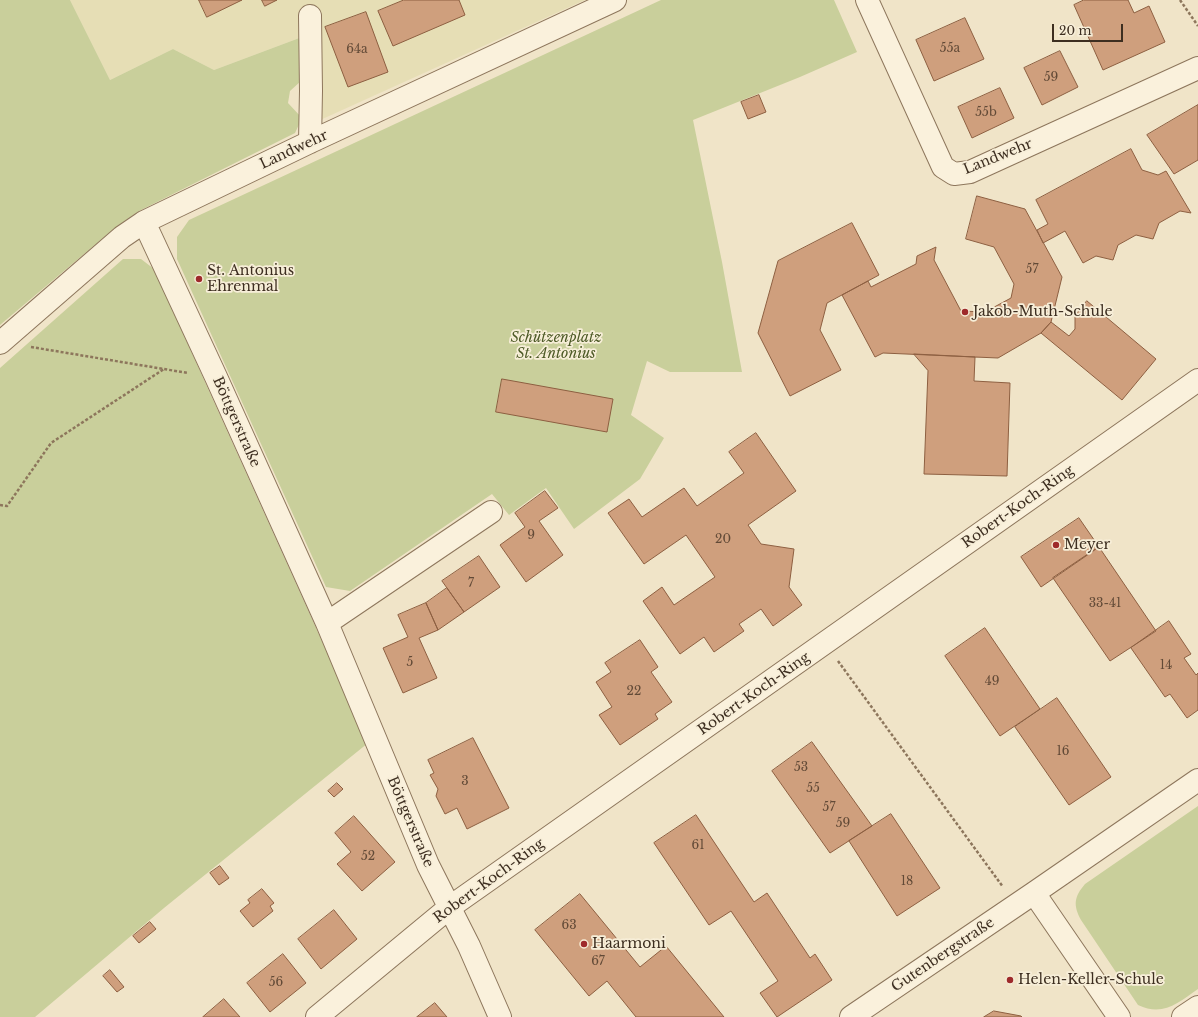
<!DOCTYPE html>
<meta charset="utf-8">
<style>
body{margin:0}
#map{position:relative;width:1198px;height:1017px;overflow:hidden;background:#f0e4c8;font-family:"Libre Baskerville",serif}
canvas{display:block}
.scale{position:absolute;left:1052px;top:24px;width:71px;height:18px;box-sizing:border-box;border:2px solid #3d2e20;border-top:0;padding-left:5px;font-size:12px;line-height:14px;white-space:nowrap;color:#3d2e20;-webkit-text-stroke:3px #f7eed8;paint-order:stroke}
</style>
<div id="map">
<canvas width="1198" height="1017"></canvas>
<div class="scale">20 m</div>
</div>
<script>
const c = document.querySelector('canvas').getContext('2d');
c.lineJoin = 'round';
function paint(path, color) {
  c.fillStyle = color;
  c.fill(path, 'evenodd');
}
function stroke(path, color, width, dash) {
  c.strokeStyle = color;
  c.lineWidth = width;
  c.lineCap = dash ? 'butt' : 'round';
  c.setLineDash(dash || []);
  c.stroke(path);
}
function write(font, color, halo, rows, align = 'center') {
  c.font = font + ' "Libre Baskerville",serif';
  c.lineWidth = 3.5;
  c.setLineDash([]);
  c.textBaseline = 'middle';
  c.strokeStyle = halo;
  c.fillStyle = color;
  for (const [text, x, y, turn = 0] of rows) {
    c.save();
    c.translate(x, y);
    c.rotate((+turn || 0) * Math.PI / 180);
    c.textAlign = isNaN(turn) ? turn : align;
    if (halo) c.strokeText(text, 0, 0);
    c.fillText(text, 0, 0);
    c.restore();
  }
}
paint(new Path2D(`
 M70 0H585L318 121 302 37 214 70 173 49 110 80Z`), '#e6deb5');
paint(new Path2D(`
 M0 0H70L110 80 173 49 214 70 302 37 301 81 290 91 288 103 302 118 295 133 139 211 116 227 0 325Z
 M661 0H834L857 52 800 77 693 120 722 262 742 372H670L647 361 631 415 664 438 640 479 574 529 546 488 509 515 492 494 350 591 326 587 177 259V237L189 220Z
 M123 259H141L154 269 368 743 164 908 35 1017H0V368Z
 M1198 806V989C1178 1003 1163 1017 1138 1005L1081 920C1073 905 1074 897 1085 884Z`), '#c9cf9b');
const building = new Path2D(`
 M199 0H242L207 17Z
 M262 0H277L265 6Z
 M404 0H459L465 15 393 46 378 11Z
 M1084 0H1128L1134 13 1149 6 1165 42 1103 70 1074 5Z
 M366 12 388 72 348 87 325 27Z
 M965 18 984 59 934 81 916 40Z
 M1060 51 1078 87 1042 105 1024 68Z
 M1000 88 1014 118 972 138 958 107Z
 M759 95 766 112 748 119 741 102Z
 M1198 105V160L1174 174 1147 135Z
 M1131 149 1142 170 1158 175 1166 171 1191 213 1180 211 1159 223 1153 239 1136 235 1118 245 1113 260 1096 256 1083 263 1065 231 1043 243 1037 230 1048 224 1036 200Z
 M977 196 1025 209 1062 277 1051 322 1041 333 998 358 883 353 875 357 842 295 868 281 871 287 916 264 917 256 936 247 934 260 961 311 985 312 1011 298 1014 284 994 247 966 239Z
 M852 223 879 275 827 303 820 330 841 370 790 396 758 333 778 261Z
 M1087 301 1156 359 1122 400 1041 333 1051 322 1069 336 1075 329V316Z
 M914 354 975 357 974 381 1010 383 1007 476 924 474 928 371Z
 M502 379 613 399 607 432 496 412Z
 M756 433 796 491 748 525 761 544 794 549 789 587 802 605 773 626 761 609 739 624 744 631 714 652 704 637 680 654 643 601 662 587 674 605 715 577 686 535 644 564 608 513 629 499 642 517 684 488 697 506 744 473 729 452Z
 M545 491 558 508 539 521 563 555 526 582 500 545 525 527 515 513Z
 M1079 518 1099 547 1041 587 1021 557Z
 M1099 547 1156 631 1110 661 1053 578Z
 M479 556 500 587 464 612 442 581Z
 M447 588 464 612 438 630 426 603Z
 M426 603 438 630 419 638 437 678 403 693 383 648 408 637 398 615Z
 M1169 621 1191 654 1184 658 1196 675 1198 673V710L1187 718 1170 694 1165 697 1131 648Z
 M985 628 1040 709 1000 736 945 656Z
 M640 640 658 667 651 672 672 702 655 714 658 719 620 745 599 715 612 707 596 682 611 672 605 663Z
 M1057 698 1111 777 1069 805 1015 727Z
 M473 738 509 808 467 829 457 808 445 814 436 796 438 789 430 775 434 773 428 760Z
 M812 742 872 826 830 853 772 771Z
 M337 783 343 789 334 797 328 791Z
 M891 814 940 888 897 916 849 841Z
 M696 815 754 902 767 893 810 958 815 954 832 980 777 1017 760 993 778 981 731 911 709 925 654 843Z
 M354 816 395 862 362 891 337 864 351 852 335 833Z
 M220 866 229 878 219 885 210 873Z
 M262 889 274 903 270 906 273 911 253 927 240 911 250 903 248 900Z
 M580 894 640 967 666 946 724 1017H636L607 981 589 996 535 930Z
 M334 910 357 939 321 969 298 939Z
 M150 922 156 929 139 943 133 936Z
 M283 954 306 983 270 1012 247 983Z
 M110 970 124 987 117 992 103 976Z
 M224 999 240 1017H203Z
 M435 1003 447 1017H417Z
 M994 1011 1021 1016 1022 1017H984Z`);
paint(building, '#cf9f7d');
stroke(building, '#8d5f41', 1);
const minor = new Path2D(`
 M867 0 943 167 954 174 970 172 1198 68
 M310 16 311 91 310 142
 M144 222 216 377 327 623 428 865 469 946 500 1017
 M0 343 122 237 144 222 310 142 615 0
 M327 623 491 512
 M1034 893 1119 1017
 M317 1017 450 907 1198 380
 M851 1017 1034 893 1198 780
 M1183 1017 1198 1007`);
stroke(minor, '#8d765c', 24);
stroke(new Path2D(`
 M1180 0 1198 26
 M31 347 188 373
 M0 505 7 506 51 443 164 369
 M838 661 1003 887`), '#8d765c', 2.5, [3, 2]);
stroke(minor, '#faf1dc', 22);
for (const [x, y, r, color] of [
 [199,279,4,"#9e2a2b"],
 [965,312,4,"#9e2a2b"],
 [1056,545,4,"#9e2a2b"],
 [584,944,4,"#9e2a2b"],
 [1010,980,4,"#9e2a2b"]
]) {
  const dot = new Path2D();
  dot.arc(x, y, r, 0, 2 * Math.PI);
  c.fillStyle = color;
  c.fill(dot);
  stroke(dot, '#f7eed8', 1.5);
}
write('12px', '#624a37', null, [
 ["55a",950,49],
 ["64a",357,50],
 ["59",1051,78],
 ["55b",986,113],
 ["57",1032,270],
 ["9",531,536],
 ["20",723,540],
 ["7",471,584],
 ["33-41",1105,604],
 ["5",410,663],
 ["14",1166,666],
 ["49",992,682],
 ["22",634,692],
 ["16",1063,752],
 ["53",801,768],
 ["3",465,782],
 ["55",813,789],
 ["57",829,808],
 ["59",843,824],
 ["61",698,846],
 ["52",368,857],
 ["18",907,882],
 ["63",569,926],
 ["67",598,962],
 ["56",276,983]
]);
write('14px', '#3d2e20', '#f7eed8', [
 ["Landwehr",294,150,-25],
 ["Landwehr",998,157,-22],
 ["Böttgerstraße",236,422,66],
 ["Robert-Koch-Ring",1018,507,-35],
 ["Robert-Koch-Ring",754,694,-35],
 ["Böttgerstraße",410,822,67],
 ["Robert-Koch-Ring",489,881,-36],
 ["Gutenbergstraße",943,955,-34]
]);
write('14px', '#3d2e20', '#f7eed8', [
 ["St. Antonius",207,271],
 ["Ehrenmal",207,287],
 ["Jakob-Muth-Schule",973,312],
 ["Meyer",1064,545],
 ["Haarmoni",592,944],
 ["Helen-Keller-Schule",1018,980]
], 'left');
write('italic 14px', '#4d5a26', '#f7eed8', [
 ["Schützenplatz",556,338],
 ["St. Antonius",556,354]
]);
</script>
